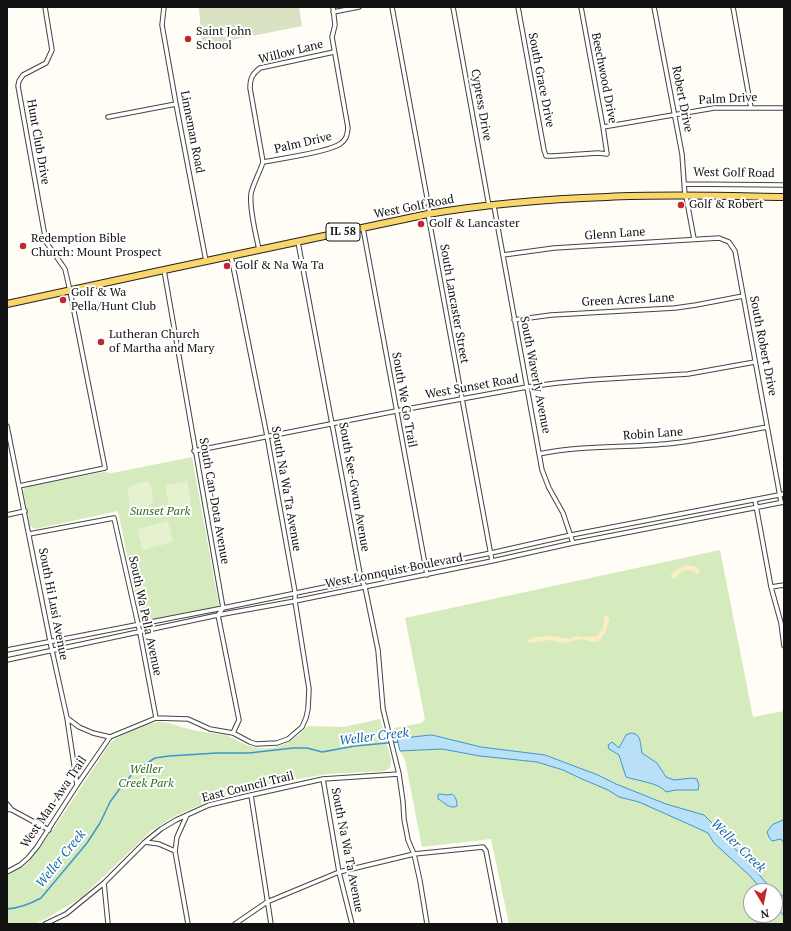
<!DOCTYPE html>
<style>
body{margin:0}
#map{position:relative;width:791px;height:931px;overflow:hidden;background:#fffdf5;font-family:"PT Serif",serif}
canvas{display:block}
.frame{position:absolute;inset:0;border:8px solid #111;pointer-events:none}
.north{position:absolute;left:743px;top:883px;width:40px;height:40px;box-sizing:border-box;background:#fff;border:1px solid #a0a0a0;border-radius:50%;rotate:170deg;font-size:11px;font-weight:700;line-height:16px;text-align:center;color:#111}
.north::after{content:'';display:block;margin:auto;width:14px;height:18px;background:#c4262e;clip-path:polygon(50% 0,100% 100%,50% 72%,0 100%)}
</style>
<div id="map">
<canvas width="791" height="931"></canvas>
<div class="frame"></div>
<div class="north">N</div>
</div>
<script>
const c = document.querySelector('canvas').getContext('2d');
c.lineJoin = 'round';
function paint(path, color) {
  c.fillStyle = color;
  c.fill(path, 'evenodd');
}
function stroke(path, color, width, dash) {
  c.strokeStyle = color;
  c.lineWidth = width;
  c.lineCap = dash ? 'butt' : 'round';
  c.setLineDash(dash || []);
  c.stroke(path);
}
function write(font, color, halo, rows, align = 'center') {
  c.font = font + ' "PT Serif",serif';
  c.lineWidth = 4;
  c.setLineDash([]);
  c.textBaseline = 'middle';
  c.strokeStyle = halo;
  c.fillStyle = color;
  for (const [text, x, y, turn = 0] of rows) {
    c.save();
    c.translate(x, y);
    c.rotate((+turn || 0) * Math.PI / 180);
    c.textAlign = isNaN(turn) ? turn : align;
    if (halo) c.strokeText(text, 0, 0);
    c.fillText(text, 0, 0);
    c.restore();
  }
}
paint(new Path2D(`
 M192 457 219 606 142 621 140 618 118 511 35 529 30 526 23 491 26 487 104 472 112 473Z
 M720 550 753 717 784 711V924H509L491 839 422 847 405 760 400 751 394 728 421 723 425 719 405 618ZM751 891H775V915H751Z
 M380 719 391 759C391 766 391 768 385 771L328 774 278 782 221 796 175 816 151 831 82 897 47 918 35 924H7V876L28 863 56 825 111 742C120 735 151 721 162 722 171 723 180 727 189 729 201 732 213 733 225 735 233 737 240 743 247 745 272 754 291 744 308 726L344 727Z`), '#d5ebbd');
paint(new Path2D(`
 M687 565 697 567 700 571 698 574 689 570 682 571 675 579 671 577V574L678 569Z
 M605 615 610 618 605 633 598 642H593L581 639 563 643 548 640 528 643 527 642 528 640 535 637 552 636 569 639 577 636 582 637 597 636 603 628 604 617Z`), '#fbeec1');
paint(new Path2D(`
 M299 7 302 26 202 46 199 8Z`), '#d9e3c4');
paint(new Path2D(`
 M148 481C158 500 153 512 131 508 126 485 125 486 148 481Z
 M187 481 192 512 171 516 165 485Z
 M168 521 173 542 143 550 137 529Z`), '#e6f2cf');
const water = new Path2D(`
 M632 733C642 734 640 745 642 753L657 763 666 777 674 780 692 778 697 779 699 785 698 790H676L666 792C660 783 638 781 626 777L619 755 609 749 608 745 612 742 619 748 626 735Z
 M432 735 481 747 545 755 598 775 616 784 666 804 704 815 714 825 723 838 742 855 768 885 784 897V916L775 905V891H763L749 875 714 843 708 833 695 827 639 802 619 797 608 790 582 779 563 770 537 762 480 756 442 749 400 751 397 739Z
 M440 794 448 795 452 794C456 797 457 801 457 806 449 810 445 802 438 799V795Z
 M784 820V843L781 839 772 841 769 837 767 832 772 825Z`);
paint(water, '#b9e0f7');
stroke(water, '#3f96cf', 1);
stroke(new Path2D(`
 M7 909C20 908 30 904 41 898L87 843 100 823 110 802 121 787 135 771 155 758 169 756 217 753H249L293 748H307L322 752 355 746 398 742`), '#3f96cf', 1.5);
const minor = new Path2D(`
 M164 7 162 25 176 104 206 261
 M392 7 430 214
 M453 7 489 206
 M518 7 544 150 546 156H553L598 153 607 154 603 127 581 7
 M654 7 682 154 685 196
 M733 7 751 108
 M333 12 359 7
 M108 117 176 104
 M603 127 714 108H784
 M263 162C279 159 329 152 340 144 346 140 347 136 348 128L332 37 335 25 333 7
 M684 184 784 185
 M686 196 694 239
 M494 206 542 470 549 488 563 513 573 543
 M428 214 492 561
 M363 228 427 575
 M298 242 361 579 365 587 378 650 383 709 399 774 403 802 404 819 408 840 414 854 420 881 427 924
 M259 250C256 234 249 209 251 194 252 186 260 172 263 162L250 88C250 79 252 74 260 68L334 52
 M503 255 554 248 719 238 729 242 735 251 781 502
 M164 270 223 608 218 615 239 720 233 733
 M514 320 551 315 675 308 696 305 743 296
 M7 426 51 646 67 718 77 785
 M194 451 396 411 527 387 557 383 589 380 688 374 755 362
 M539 454C580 445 623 448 665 444 699 441 733 433 767 427
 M19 486 105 468 70 291 65 269 46 242 18 86 19 81 23 75 46 63 52 50 45 7
 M755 500 771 587 781 623 784 646
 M7 515 25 511
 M29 534 114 518 140 633 156 718
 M771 587 784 585
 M7 650 223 608 491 553 571 535 784 494
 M7 660 218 615 295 601 492 561 573 543 784 502
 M67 718 79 727 93 733 110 737 156 718 188 719 210 729 233 733 250 742 256 744 277 743 288 739 302 727 306 718 308 709 309 689 295 601V592L267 436 231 256
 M323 779 339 872 352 924
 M251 795 271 924
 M7 804 12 810
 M7 809 12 810 49 830
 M187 815 177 837 175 851 188 924
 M145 842 159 844 175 851
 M7 872 20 865 28 858 37 847 77 785 110 737
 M104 883 108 924
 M45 924 66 914 104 883 145 842 161 829 176 820 209 805 251 795 323 779 399 774
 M235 924 267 902 339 872 414 854 483 847 486 851 500 924`);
const primary = new Path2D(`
 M7 304 164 270 428 214C487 204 548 199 607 197 666 194 725 196 784 197`);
stroke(minor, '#444', 5.5);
stroke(primary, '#222', 8);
stroke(minor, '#fff', 3.5);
stroke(primary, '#f9d66b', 6);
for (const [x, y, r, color] of [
 [188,39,4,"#c4262e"],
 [681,205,4,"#c4262e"],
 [421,224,4,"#c4262e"],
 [23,246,4,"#c4262e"],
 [227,266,4,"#c4262e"],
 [63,300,4,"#c4262e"],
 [101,342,4,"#c4262e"]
]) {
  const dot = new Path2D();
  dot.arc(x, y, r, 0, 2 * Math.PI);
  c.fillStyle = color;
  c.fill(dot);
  stroke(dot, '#fff', 1.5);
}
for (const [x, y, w] of [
 [343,232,34]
]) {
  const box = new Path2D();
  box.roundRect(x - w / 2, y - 9, w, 18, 3);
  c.fillStyle = '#fff';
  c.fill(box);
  stroke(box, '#111', 1);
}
write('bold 11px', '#111', null, [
 ["IL 58",343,232]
]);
write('12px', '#111', '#fff', [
 ["Saint John",196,32],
 ["School",196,46],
 ["Golf & Robert",689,205],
 ["Golf & Lancaster",429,224],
 ["Redemption Bible",31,239],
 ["Church: Mount Prospect",31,253],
 ["Golf & Na Wa Ta",235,266],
 ["Golf & Wa",71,293],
 ["Pella/Hunt Club",71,307],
 ["Lutheran Church",109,335],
 ["of Martha and Mary",109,349]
], 'left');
write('12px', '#111', '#fff', [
 ["Willow Lane",291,52,-14],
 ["Beechwood Drive",604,78,79],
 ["South Grace Drive",541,80,79],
 ["Robert Drive",682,99,79],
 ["Palm Drive",728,99,-3],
 ["Cypress Drive",481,105,80],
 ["Linneman Road",192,132,79],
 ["Hunt Club Drive",38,142,80],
 ["Palm Drive",303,143,-13],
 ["West Golf Road",734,173,1],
 ["West Golf Road",414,207,-11],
 ["Glenn Lane",615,234,-4],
 ["Green Acres Lane",628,300,-3],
 ["South Lancaster Street",454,304,80],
 ["South Robert Drive",763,346,79],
 ["South Waverly Avenue",535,375,79],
 ["West Sunset Road",472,387,-10],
 ["South We Go Trail",404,400,80],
 ["Robin Lane",653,434,-4],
 ["South See-Gwun Avenue",354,487,80],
 ["South Na Wa Ta Avenue",286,489,80],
 ["South Can-Dota Avenue",214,501,80],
 ["West Lonnquist Boulevard",394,571,-11],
 ["South Hi Lusi Avenue",53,604,79],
 ["South Wa Pella Avenue",145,616,78],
 ["East Council Trail",248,787,-14],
 ["West Man-Awa Trail",54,802,-56],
 ["South Na Wa Ta Avenue",347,850,79]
]);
write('italic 12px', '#2f6b1f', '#fff', [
 ["Sunset Park",160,512],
 ["Weller",146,770],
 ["Creek Park",146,784]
]);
write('italic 13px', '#1768a6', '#fff', [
 ["Weller Creek",374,737,-7],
 ["Weller Creek",738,846,44],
 ["Weller Creek",61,859,-51]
]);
</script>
